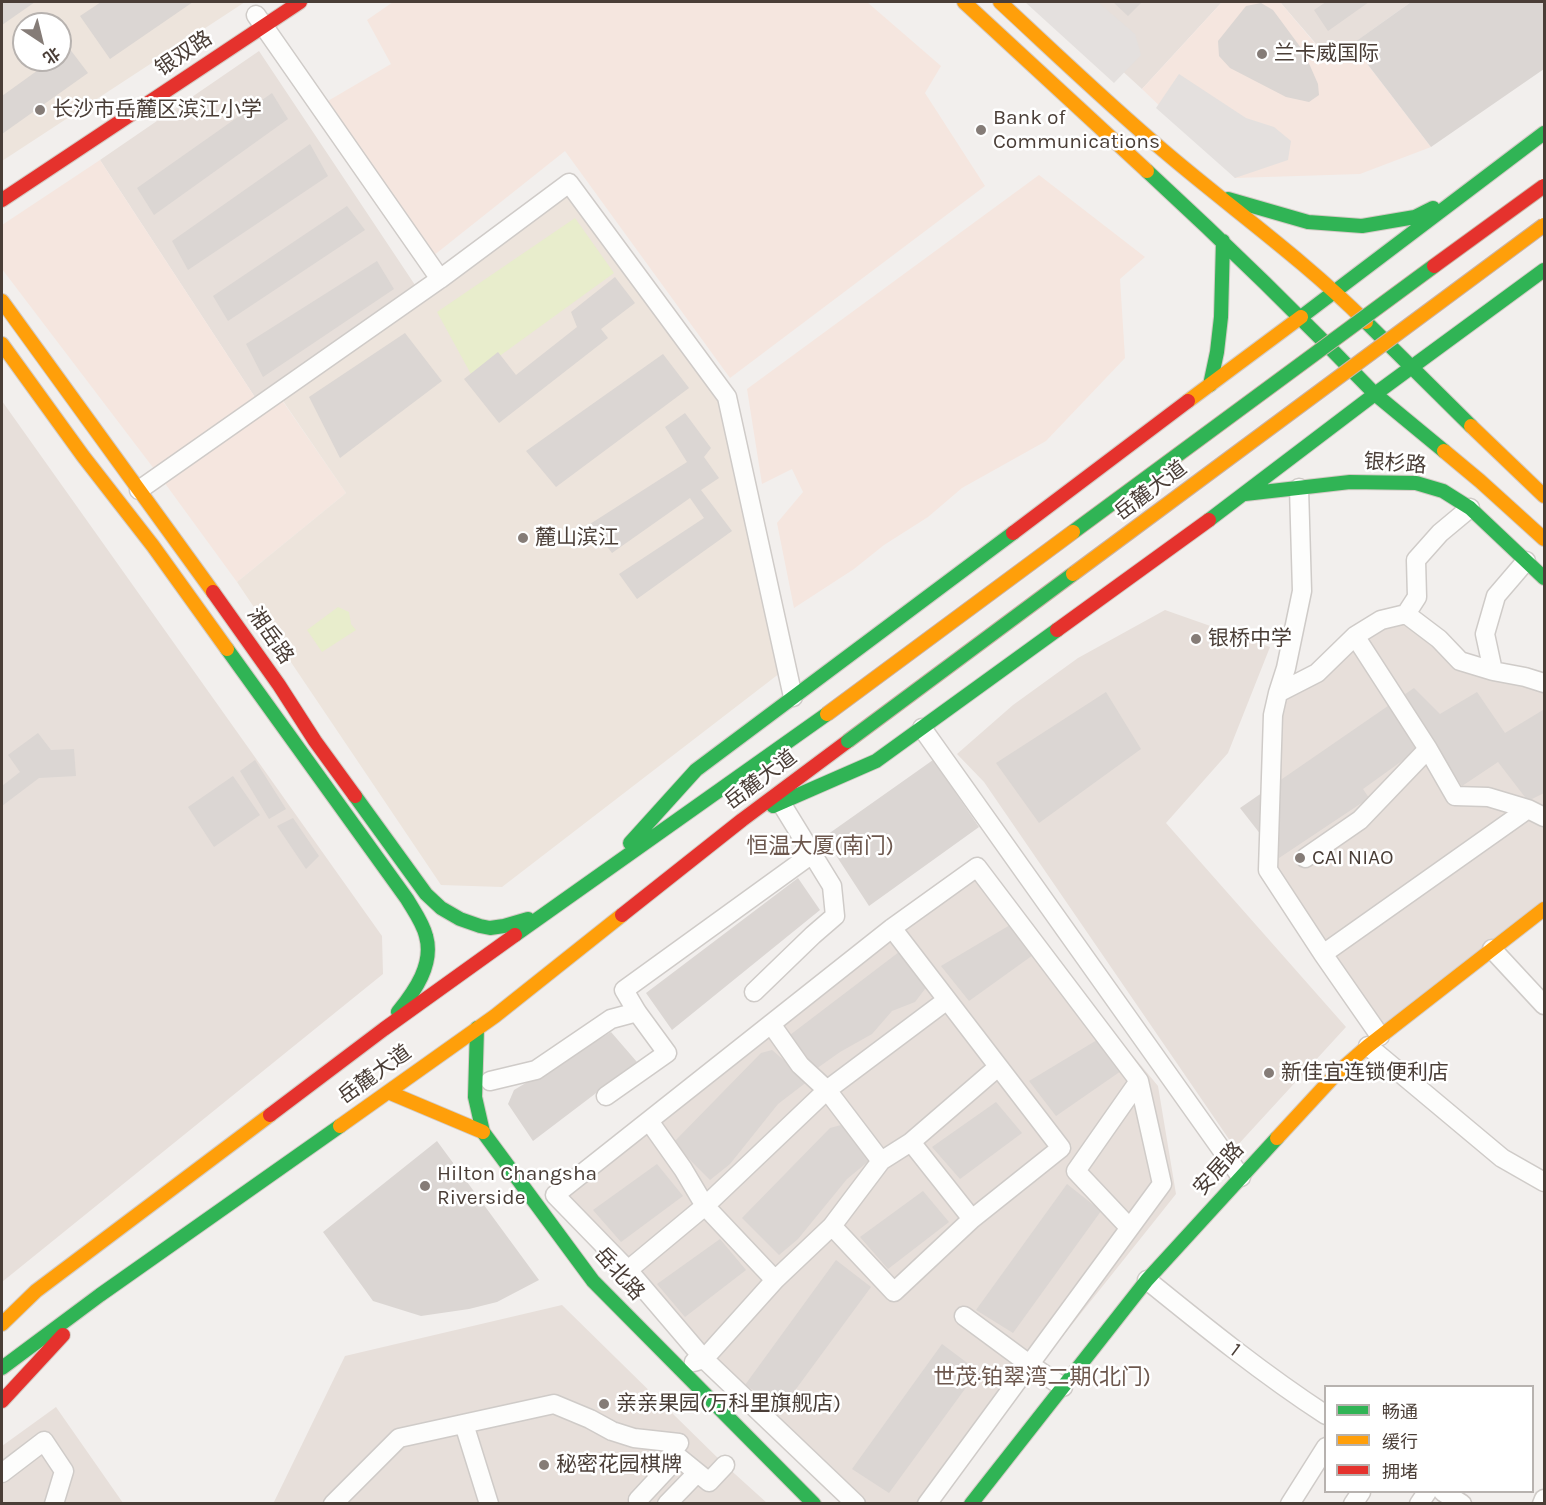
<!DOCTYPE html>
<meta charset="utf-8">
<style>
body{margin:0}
#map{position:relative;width:1546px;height:1505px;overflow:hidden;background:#f2efed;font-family:Karla,"Noto Sans SC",sans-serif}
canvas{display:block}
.frame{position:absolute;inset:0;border:3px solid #4a3e37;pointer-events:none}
.legend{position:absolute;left:1324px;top:1385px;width:210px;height:108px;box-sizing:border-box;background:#fff;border:2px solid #b7b2af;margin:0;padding:8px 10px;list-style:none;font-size:18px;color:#4a3e37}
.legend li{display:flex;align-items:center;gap:12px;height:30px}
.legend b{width:30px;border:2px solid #b7b2af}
.north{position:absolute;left:12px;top:12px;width:60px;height:60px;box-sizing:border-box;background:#fff;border:2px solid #b7b2af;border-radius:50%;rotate:145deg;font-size:16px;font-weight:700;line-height:24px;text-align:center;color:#4a3e37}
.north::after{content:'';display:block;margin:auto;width:21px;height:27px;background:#857c77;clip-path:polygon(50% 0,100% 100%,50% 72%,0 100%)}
</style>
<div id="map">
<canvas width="1546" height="1505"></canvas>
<div class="frame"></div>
<ul class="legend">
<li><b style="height:8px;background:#30b455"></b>畅通</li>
<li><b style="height:8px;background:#ff9f0a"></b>缓行</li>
<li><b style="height:8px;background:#e5322d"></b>拥堵</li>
</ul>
<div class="north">北</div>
</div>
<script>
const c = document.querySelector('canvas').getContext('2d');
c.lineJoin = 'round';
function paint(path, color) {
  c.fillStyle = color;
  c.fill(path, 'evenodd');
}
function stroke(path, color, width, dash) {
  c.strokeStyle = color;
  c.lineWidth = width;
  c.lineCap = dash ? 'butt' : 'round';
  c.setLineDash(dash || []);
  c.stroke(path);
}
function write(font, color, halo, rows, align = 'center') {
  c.font = font + ' Karla,"Noto Sans SC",sans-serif';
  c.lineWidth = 5;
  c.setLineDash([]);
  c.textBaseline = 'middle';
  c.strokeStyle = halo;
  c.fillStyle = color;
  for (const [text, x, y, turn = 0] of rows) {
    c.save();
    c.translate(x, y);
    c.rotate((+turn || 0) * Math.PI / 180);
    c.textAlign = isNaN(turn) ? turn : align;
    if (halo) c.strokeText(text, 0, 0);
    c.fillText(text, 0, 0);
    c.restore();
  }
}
paint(new Path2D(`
 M1047 2H1222L1142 89Z
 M1280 2H1411L1330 60Z
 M259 51 421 294 260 405 100 160Z
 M2 401 382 936 383 974 2 1282Z
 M1165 610 1270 647 1228 753 1166 823 1346 1027 1235 1148 984 782 957 754 1013 705 1078 658Z
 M1406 614 1460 661 1544 684V916L1380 1036 1268 870 1278 693 1355 636Z
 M977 867 1158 1086 1176 1194 929 1504 856 1503 555 1195Z
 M562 1305 725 1465 767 1503 273 1504 345 1356Z
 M56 1407 123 1503H2V1446Z`), '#e7dfda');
paint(new Path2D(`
 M393 2H867L941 66 925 93 985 186 730 378 565 151 433 256 321 105 391 64 367 20Z
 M1222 2H1280L1329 60 1352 44 1431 147 1360 174 1235 178 1142 89Z
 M100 160 260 405 277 393 346 493 237 582 164 482 2 269V225Z
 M1039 175 1145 257 1120 279 1125 358 1046 441 962 488 928 517 884 545 854 569 794 608 777 523 803 492 792 469 762 484 747 389Z`), '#f5e6df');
paint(new Path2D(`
 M2 2H245L2 161ZM24 24H60V60H24Z
 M569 183 727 397 780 673 502 887 441 885 237 582 346 493 281 398Z`), '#ede4dc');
paint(new Path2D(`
 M575 218 614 273 472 376 437 312Z
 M338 607 349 612 351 624 356 630 322 652 307 630Z`), '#e8edcc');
paint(new Path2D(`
 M1025 2H1098L1135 34 1141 55 1114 83Z
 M1179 74 1246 118 1274 127 1291 141 1288 160 1235 178 1156 108Z`), '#e4e0de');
paint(new Path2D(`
 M2 2H35L2 25Z
 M101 2H193L110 59 80 16Z
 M1113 2H1142L1128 16Z
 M1326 2H1369L1328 31 1314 10Z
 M1411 2H1544V69L1431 147 1352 44Z
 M1261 3 1273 10 1304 52 1318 84 1319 95 1309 102 1286 97 1230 68 1219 56 1218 41 1246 6Z
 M69 48 88 73 2 134V96L52 60H60V54Z
 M272 93 288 119 154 215 137 188Z
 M310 144 328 176 188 270 172 241Z
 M347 206 365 230 228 321 213 296Z
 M377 261 394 289 263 377 246 344Z
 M615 277 635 303 601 329 608 338 499 423 464 379 498 352 516 375 577 327 571 312Z
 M405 333 442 381 340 458 309 397Z
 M663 354 689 388 556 487 526 451Z
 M685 413 711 448 704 457 719 478 701 490 732 531 637 599 619 574 704 518 690 498 612 553 590 524 687 462 665 427Z
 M1414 688 1440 714 1477 692 1505 733 1543 710 1544 713V793L1528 801 1498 762 1462 786 1431 740 1363 789 1369 798 1279 858 1240 808Z
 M1106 692 1141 749 1039 823 996 763Z
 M38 733 51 750 74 749 76 776 39 778 2 806V786L20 772 8 755Z
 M255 760 286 809 269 819 240 771Z
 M933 760 979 827 869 906 824 837Z
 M233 776 260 815 214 847 188 807Z
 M293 818 319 856 306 869 277 826Z
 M798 878 820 910 672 1030 646 993Z
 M1010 925 1033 955 969 1001 941 966Z
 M899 952 928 985 915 1002 892 1011 872 1034 840 1052 816 1069 790 1035Z
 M611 1032 637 1062 533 1141 508 1104 514 1090Z
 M1097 1040 1121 1071 1056 1116 1029 1081Z
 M772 1050 808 1081 778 1104 730 1164 710 1180 673 1143 761 1053Z
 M996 1102 1022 1133 960 1179 932 1147Z
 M841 1125 876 1155 847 1179 798 1239 779 1255 742 1218 830 1128Z
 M437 1141 539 1280 497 1302 469 1309 421 1316 373 1301 323 1232Z
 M657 1164 683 1196 621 1242 593 1210Z
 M1067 1184 1101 1211 1013 1333 976 1310Z
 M923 1191 949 1222 888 1269 860 1237Z
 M720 1239 746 1270 685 1317 657 1284Z
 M836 1260 871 1287 782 1408 745 1385Z
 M942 1344 978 1371 889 1493 852 1469Z`), '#dbd6d3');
const street = new Path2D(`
 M256 15 440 279 569 183 727 397 793 697
 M1299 488 1302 591 1286 668 1278 693 1273 715 1268 870 1323 954
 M139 490 440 279
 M1526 561 1496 596 1485 634 1493 671 1525 677 1544 683
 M1406 614 1417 597 1416 560 1440 533 1470 508
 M1355 636 1428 749 1455 796 1488 797 1528 809 1544 817
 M1278 693 1317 673 1355 636 1381 620 1406 614 1439 639 1460 661 1493 671
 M922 728 1241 1177
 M1305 858 1360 820 1428 749
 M892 928 1061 1148 972 1219 911 1142
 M1492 949 1544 1005
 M754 992 813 935 835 916 832 886 781 803
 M771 1024 800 1065 827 1090 705 1206 775 1280
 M1380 1036 1323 954 1528 809
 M1368 1046 1502 1158 1544 1182
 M490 1081 536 1070 611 1019 637 1012
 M606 1096 667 1053 637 1012 624 990 812 854
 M881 1161 827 1090 947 1000
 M1126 1224 1076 1171 1139 1081
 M832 1226 894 1292 972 1219
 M628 1270 705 1206 683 1169 649 1121
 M1147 1280C1205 1327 1263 1374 1326 1415
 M964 1316 1029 1364 1063 1387
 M694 1362 704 1359 775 1280 832 1226 881 1161 911 1142 998 1067
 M464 1424 489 1504
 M679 1443 672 1452 709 1482 725 1465
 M2 1473 44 1441 64 1471 54 1504
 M1443 1492 1462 1504
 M333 1504 399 1438 554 1404 590 1419 612 1431 634 1438 679 1443
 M639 1504 638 1500 678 1457
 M667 1504 697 1473
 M856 1504 704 1359 628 1270 555 1195 892 928 977 867 1139 1081 1162 1184 927 1504
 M1290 1504 1326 1447
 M1353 1504 1361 1492
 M1419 1504 1427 1492
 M1542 1504 1544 1499`);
const fast = new Path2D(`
 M1147 171C1225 243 1301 317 1375 394L1544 270
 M1228 199 1308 222 1362 226 1415 217 1433 208
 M1301 317 1544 133
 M1366 322 1471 426
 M1210 385 1217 352 1221 317 1223 241
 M1245 494 1350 482 1416 483 1443 491 1470 508 1544 578
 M1209 520 1375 394 1444 451
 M227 649 407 899C414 911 423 923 426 936 434 964 415 991 398 1012
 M355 796 426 894 441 908 460 919 480 926 490 928 504 926 528 919
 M773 806 876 761 1057 630
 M630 843 696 770 1013 533
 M515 935 827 714
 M477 1028 475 1097 483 1132 593 1281 814 1504
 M2 1368 100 1295 340 1126
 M971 1504 1147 1280 1277 1138`);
const slow = new Path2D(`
 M964 2 1147 171
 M1000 2C1054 52 1108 104 1165 152 1232 209 1304 260 1366 322
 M2 301 213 592
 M2 344 83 456 153 546 227 649
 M1188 401 1301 317
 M1471 426 1544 496
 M1444 451 1480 481 1544 539
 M388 1092 483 1132
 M340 1126 495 1016 622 915
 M1277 1138 1337 1073 1368 1046 1544 909
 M2 1324 36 1291 270 1115`);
const jam = new Path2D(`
 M2 200 300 2
 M1013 533 1188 401
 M213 592 279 685 315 741 355 796
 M1057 630 1209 520
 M622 915 742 820 848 741
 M270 1115 384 1029 515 935
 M2 1401 63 1335`);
stroke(street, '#cfcbc8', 21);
stroke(fast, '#d3cbc5', 16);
stroke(slow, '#d3cbc5', 16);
stroke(jam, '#d3cbc5', 16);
stroke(street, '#fdfdfc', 18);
stroke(fast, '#30b455', 14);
stroke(slow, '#ff9f0a', 14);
stroke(jam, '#e5322d', 14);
const fastBridge = new Path2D(`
 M1073 532 1434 266
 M848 741 1073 574`);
const slowBridge = new Path2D(`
 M1073 574 1544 225
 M827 714 1073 532`);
const jamBridge = new Path2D(`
 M1434 266 1544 186`);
stroke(fastBridge, '#cbb4a7', 16, []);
stroke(slowBridge, '#cbb4a7', 16, []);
stroke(jamBridge, '#cbb4a7', 16, []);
stroke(fastBridge, '#30b455', 14);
stroke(slowBridge, '#ff9f0a', 14);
stroke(jamBridge, '#e5322d', 14);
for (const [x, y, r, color] of [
 [1262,54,6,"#857c77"],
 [40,110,6,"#857c77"],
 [981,130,6,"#857c77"],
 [523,538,6,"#857c77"],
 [1196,639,6,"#857c77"],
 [1300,858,6,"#857c77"],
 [1269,1073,6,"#857c77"],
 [425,1186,6,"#857c77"],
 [604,1404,6,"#857c77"],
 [544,1465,6,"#857c77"]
]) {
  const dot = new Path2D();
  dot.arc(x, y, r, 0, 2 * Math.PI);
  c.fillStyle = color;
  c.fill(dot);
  stroke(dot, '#fff', 2);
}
write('21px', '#4a3e37', '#fff', [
 ["银双路",184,54,-34],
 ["银杉路",1395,464,4],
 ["岳麓大道",1151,491,-37],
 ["湘岳路",270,636,55],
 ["岳麓大道",761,780,-37],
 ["岳麓大道",375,1075,-36],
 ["安居路",1219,1169,-48],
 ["岳北路",619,1274,48],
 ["1",1235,1350,37]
]);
write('21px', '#4a3e37', '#fff', [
 ["兰卡威国际",1274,54],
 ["长沙市岳麓区滨江小学",52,110],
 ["Bank of",993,118],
 ["Communications",993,142],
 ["麓山滨江",535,538],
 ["银桥中学",1208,639],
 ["CAI NIAO",1312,858],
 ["新佳宜连锁便利店",1281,1073],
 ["Hilton Changsha",437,1174],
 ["Riverside",437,1198],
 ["亲亲果园(万科里旗舰店)",616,1404],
 ["秘密花园棋牌",556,1465]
], 'left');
write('22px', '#6d584e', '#fff', [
 ["恒温大厦(南门)",820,847],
 ["世茂·铂翠湾二期(北门)",1042,1378]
]);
</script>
